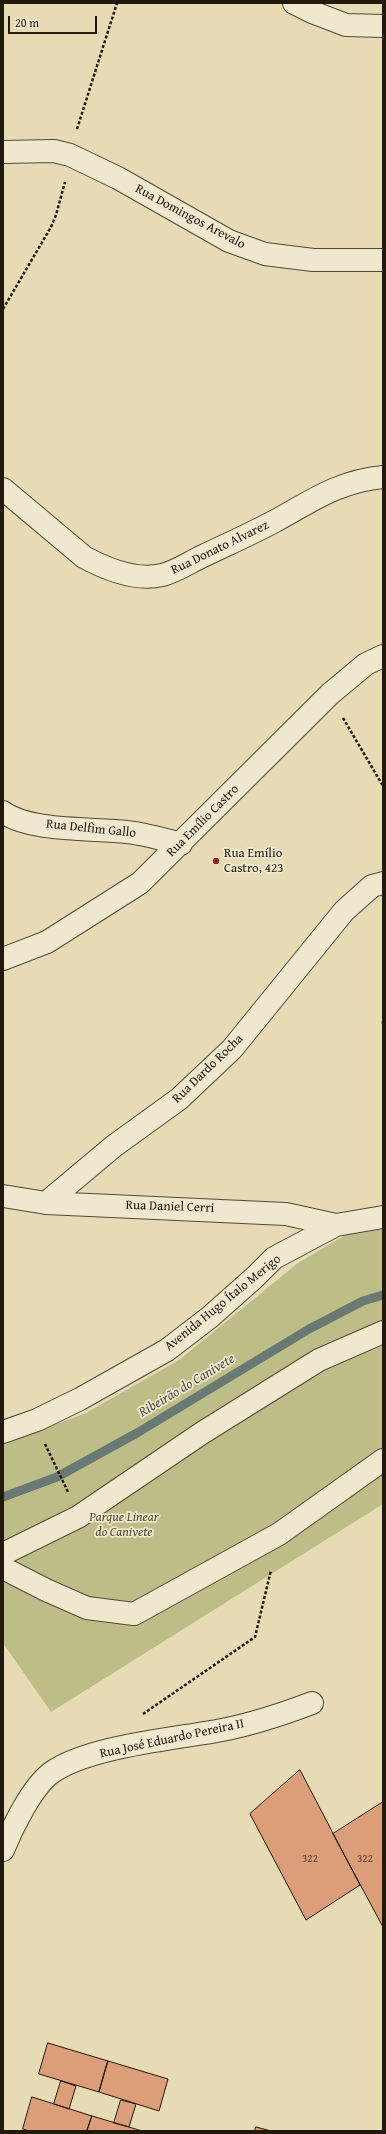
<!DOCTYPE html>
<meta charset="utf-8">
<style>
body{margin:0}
#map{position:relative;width:386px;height:2134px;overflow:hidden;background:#e6dbb5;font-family:"Gentium Book Plus",serif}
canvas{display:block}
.frame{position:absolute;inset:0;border:4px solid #22180b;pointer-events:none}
.scale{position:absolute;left:8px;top:16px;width:89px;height:18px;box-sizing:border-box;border:2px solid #22180b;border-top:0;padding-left:5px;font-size:12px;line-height:14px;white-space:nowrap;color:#22180b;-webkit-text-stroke:3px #efe8cf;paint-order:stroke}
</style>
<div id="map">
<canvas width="386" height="2134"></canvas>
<div class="frame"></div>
<div class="scale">20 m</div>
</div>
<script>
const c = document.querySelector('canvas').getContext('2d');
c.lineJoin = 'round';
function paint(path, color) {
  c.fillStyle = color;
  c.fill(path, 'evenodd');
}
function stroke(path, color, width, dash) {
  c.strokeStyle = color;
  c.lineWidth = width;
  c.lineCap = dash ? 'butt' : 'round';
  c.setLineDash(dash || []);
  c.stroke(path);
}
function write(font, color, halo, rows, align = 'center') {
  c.font = font + ' "Gentium Book Plus",serif';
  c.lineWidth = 3.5;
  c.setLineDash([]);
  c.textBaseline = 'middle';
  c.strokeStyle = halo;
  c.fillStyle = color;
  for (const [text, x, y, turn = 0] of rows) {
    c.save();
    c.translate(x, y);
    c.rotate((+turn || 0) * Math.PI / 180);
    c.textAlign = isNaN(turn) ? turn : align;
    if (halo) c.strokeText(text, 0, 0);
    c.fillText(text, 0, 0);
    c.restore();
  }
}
paint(new Path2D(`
 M383 1229V1504L51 1712 3 1643V1444L86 1413 179 1360 298 1263 347 1234Z`), '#bdbd88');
stroke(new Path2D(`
 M3 1497 57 1477 137 1433 309 1329 363 1301 383 1295`), '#6a7973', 9);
const building = new Path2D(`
 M300 1770 360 1885 306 1920 250 1814Z
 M383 1802V1927L333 1834Z
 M48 2043 108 2061 99 2092 39 2074Z
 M108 2061 168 2079 159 2111 99 2092Z
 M61 2081 76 2086 69 2109 54 2104Z
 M32 2097 92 2116 87 2131H29L23 2129Z
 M121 2100 136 2104 129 2127 114 2123Z
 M92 2116 129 2127 142 2131H87Z
 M256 2127 271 2131H255Z`);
paint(building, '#dc9e78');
stroke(building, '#22180b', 1);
const minor = new Path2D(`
 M294 3 312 12 346 25 383 26
 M3 152 54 151 70 155 118 178 229 241 265 254 313 260H383
 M3 489 84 557C106 569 136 581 162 575 176 572 190 562 203 556 228 544 253 533 277 520 313 500 340 481 383 477
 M3 812C30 832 93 828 127 832 145 834 163 839 181 844
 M3 959 47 942 140 883 330 694 366 664 383 656
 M3 1196 46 1203 286 1214 336 1225
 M46 1203 114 1146 179 1099 232 1049 344 911 372 886 383 883
 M3 1432 37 1420 80 1399 167 1350 210 1317 255 1277 274 1258 336 1225 383 1217
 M3 1554 78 1517 202 1433 319 1360 383 1332
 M3 1568 46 1590 87 1608 134 1614 279 1534 383 1460
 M3 1850C12 1828 32 1787 51 1773 88 1746 176 1739 222 1730 253 1724 283 1714 312 1703`);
stroke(minor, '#534936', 24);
stroke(new Path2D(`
 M77 129 117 3
 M3 309 51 227 56 215 65 182
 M343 718 383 786
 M383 1021V1026
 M45 1444 68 1492
 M143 1714 255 1637 271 1570`), '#22180b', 2.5, [3, 2]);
stroke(minor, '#efe8cf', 22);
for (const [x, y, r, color] of [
 [216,861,4,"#8f2418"]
]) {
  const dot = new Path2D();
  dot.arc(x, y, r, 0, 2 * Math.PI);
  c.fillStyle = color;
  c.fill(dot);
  stroke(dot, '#efe8cf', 1.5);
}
write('11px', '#503a26', null, [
 ["322",310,1859],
 ["322",365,1859]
]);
write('13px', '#22180b', '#efe8cf', [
 ["Rua Domingos Arevalo",190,217,28],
 ["Rua Donato Alvarez",220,548,-26],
 ["Rua Emílio Castro",203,821,-45],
 ["Rua Delfim Gallo",91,829,6],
 ["Rua Dardo Rocha",208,1069,-44],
 ["Rua Daniel Cerri",170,1207,2],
 ["Avenida Hugo Ítalo Merigo",223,1303,-39],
 ["Rua José Eduardo Pereira II",172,1739,-12]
]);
write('13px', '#22180b', '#efe8cf', [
 ["Rua Emílio",224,854],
 ["Castro, 423",224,869]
], 'left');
write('italic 13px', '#504a30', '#efe8cf', [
 ["Parque Linear",124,1518],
 ["do Canivete",124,1533]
]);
write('italic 14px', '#4c5048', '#efe8cf', [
 ["Ribeirão do Canivete",187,1386,-31]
]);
</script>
